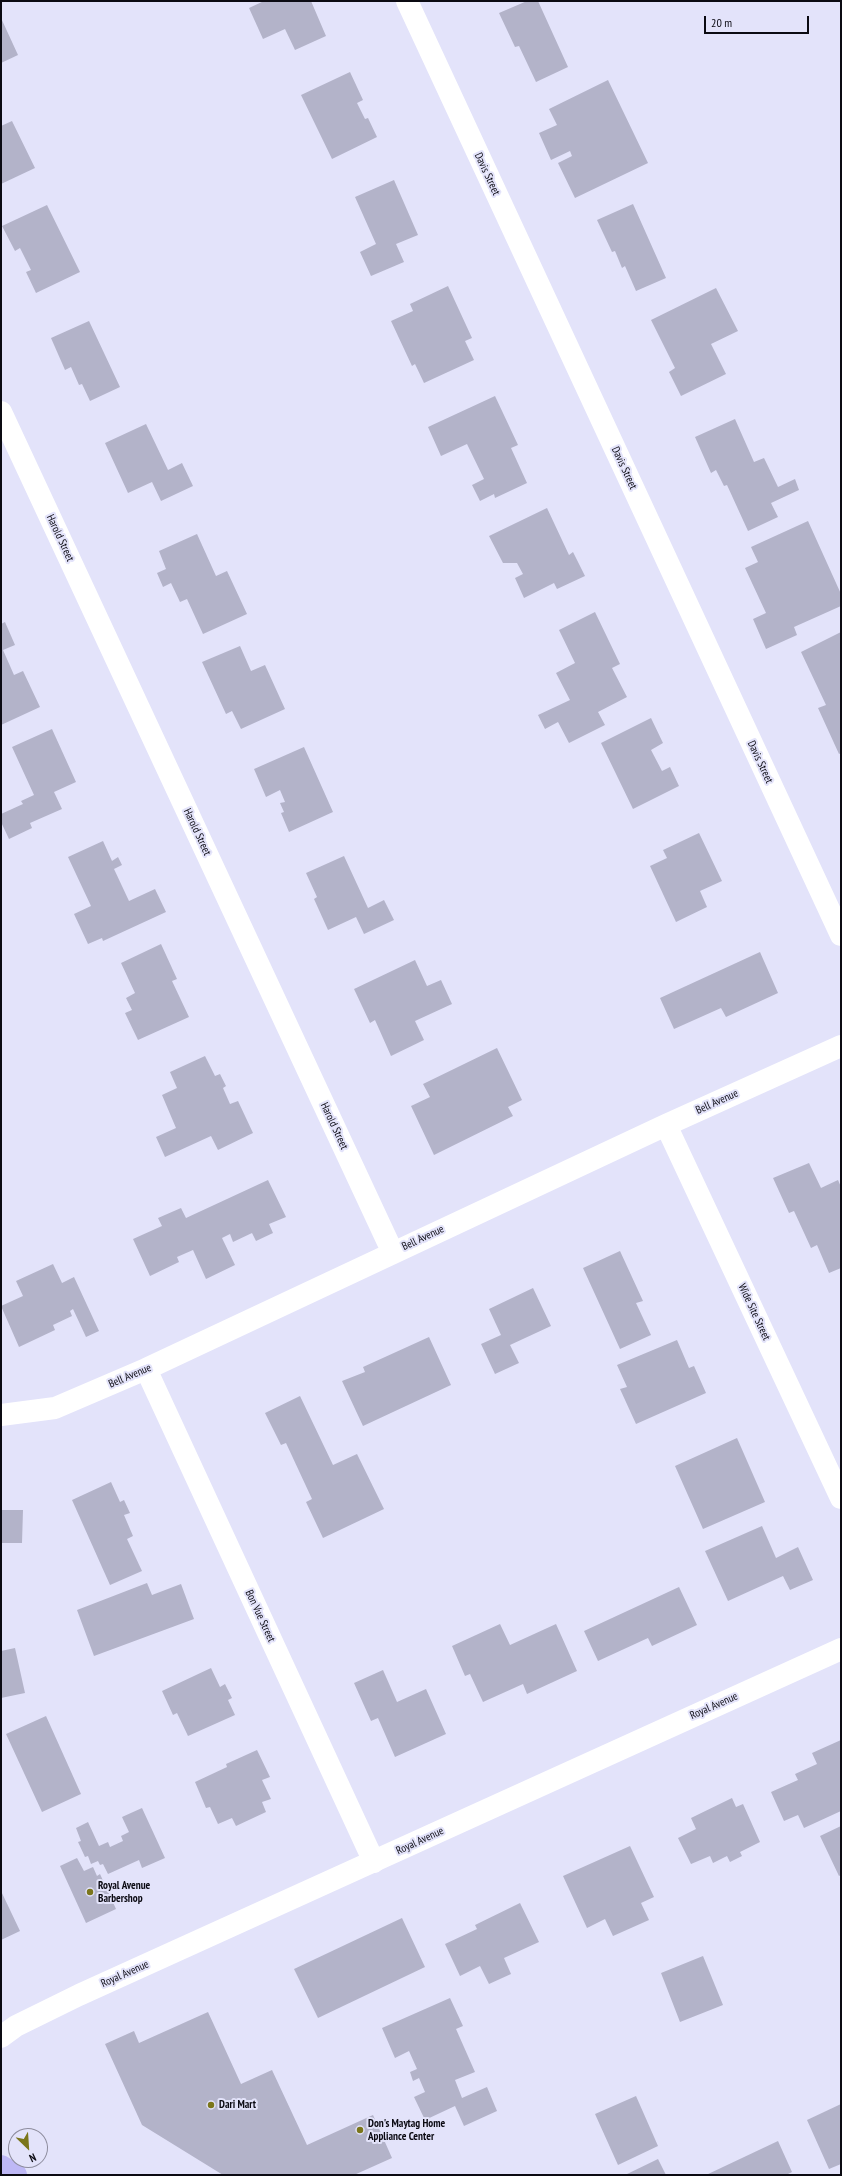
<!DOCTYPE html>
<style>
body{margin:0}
#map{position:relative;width:842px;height:2176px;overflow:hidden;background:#e3e3fa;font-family:"PT Sans Narrow",sans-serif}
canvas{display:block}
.frame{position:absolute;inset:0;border:2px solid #0b0a12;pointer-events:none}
.north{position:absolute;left:8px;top:2128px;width:40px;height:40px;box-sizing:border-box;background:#e3e3fa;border:1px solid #8d8c9d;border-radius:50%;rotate:155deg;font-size:11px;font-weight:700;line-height:16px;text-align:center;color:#0b0a12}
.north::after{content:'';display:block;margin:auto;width:14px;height:18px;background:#7b761b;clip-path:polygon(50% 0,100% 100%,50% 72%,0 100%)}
.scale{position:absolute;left:704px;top:16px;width:105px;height:18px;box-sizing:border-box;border:2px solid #0b0a12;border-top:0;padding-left:5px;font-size:12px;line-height:14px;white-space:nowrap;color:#0b0a12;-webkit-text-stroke:3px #e3e3fa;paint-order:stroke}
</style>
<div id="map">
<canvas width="842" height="2176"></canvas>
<div class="frame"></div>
<div class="north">N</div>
<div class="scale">20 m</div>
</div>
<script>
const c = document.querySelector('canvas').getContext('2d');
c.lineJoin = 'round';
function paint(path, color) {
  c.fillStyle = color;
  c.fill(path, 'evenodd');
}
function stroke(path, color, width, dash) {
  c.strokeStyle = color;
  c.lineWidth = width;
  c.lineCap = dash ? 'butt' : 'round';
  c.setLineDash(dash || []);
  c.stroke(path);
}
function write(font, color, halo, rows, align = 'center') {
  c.font = font + ' "PT Sans Narrow",sans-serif';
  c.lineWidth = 4;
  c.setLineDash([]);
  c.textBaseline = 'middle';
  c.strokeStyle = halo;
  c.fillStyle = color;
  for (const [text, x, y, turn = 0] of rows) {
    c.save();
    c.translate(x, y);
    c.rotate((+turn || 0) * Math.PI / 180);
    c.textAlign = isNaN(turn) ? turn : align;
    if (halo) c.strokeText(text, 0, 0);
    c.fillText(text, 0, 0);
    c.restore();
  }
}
paint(new Path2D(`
 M264 1H311L326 36 295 50 285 29 263 39 249 8Z
 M527 1H538L568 67 536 82 519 46 515 47 499 13Z
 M1 18 18 55 1 63Z
 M350 72 363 100 357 103 365 119 368 118 377 137 332 159 301 95Z
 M608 80 648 163 575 198 558 163 572 156 570 151 551 160 539 133 557 125 549 109Z
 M12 121 35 168 1 184V126Z
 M394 180 418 235 396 244 404 262 371 276 360 252 376 244 355 197Z
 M633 204 666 278 636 291 625 266 622 268 615 251 612 252 597 220Z
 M47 205 80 272 36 293 26 272 31 270 20 248 15 251 2 226Z
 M448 286 472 338 465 341 474 360 424 383 415 364 412 366 391 321 413 311 410 304Z
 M716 288 738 331 711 344 726 374 681 396 669 372 675 368 651 320Z
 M89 321 120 387 90 401 82 384 79 385 71 367 65 370 51 338Z
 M495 396 518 445 511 448 527 483 495 498 494 494 480 501 472 485 484 479 467 444 441 456 428 427Z
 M735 419 754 462 764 458 778 487 795 479 799 490 771 503 778 517 748 531 727 485 724 486 716 470 711 473 695 437Z
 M146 424 168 470 182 463 193 486 161 501 152 482 128 493 105 443Z
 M547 508 569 555 573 552 585 576 557 589 554 583 524 598 515 578 523 574 517 563H503L489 536Z
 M808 521 841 594V606L794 627 797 635 766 649 753 619 766 613 745 568 758 562 751 547Z
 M197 534 216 576 227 571 247 614 203 634 187 599 180 602 171 583 163 587 157 573 166 569 159 551Z
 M595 612 620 664 612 668 627 697 598 712 605 725 569 743 558 722 545 729 538 715 570 700 556 673 575 663 559 630Z
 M5 622 15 645 3 650 14 675 23 671 40 707 1 725V624Z
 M841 632V753L839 754 818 708 826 705 801 652Z
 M240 646 251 671 265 665 285 709 241 729 232 711 226 714 202 662Z
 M651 718 663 743 651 750 662 771 670 767 679 786 633 809 601 743Z
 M52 729 76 782 54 792 62 809 30 823 32 828 9 839 1 822V814L23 804 21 801 34 795 12 747Z
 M304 747 333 812 289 832 281 813 284 812 280 803 285 802 280 790 266 797 254 769Z
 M699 833 722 881 700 891 707 907 676 922 650 866 667 858 663 850Z
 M103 841 112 861 118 857 122 865 114 869 129 901 155 889 166 912 103 941 102 938 88 944 74 914 91 906 68 857Z
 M344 856 368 908 384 900 394 920 364 934 356 917 328 930 314 899 317 897 306 873Z
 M161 944 177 979 172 981 189 1017 138 1040 125 1013 132 1010 126 998 135 993 121 963Z
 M760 952 778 993 726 1017 721 1008 674 1029 660 998Z
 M415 960 427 986 441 980 452 1004 415 1021 424 1040 391 1056 375 1020 370 1023 354 989Z
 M497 1048 522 1100 508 1107 513 1116 434 1155 411 1106 430 1097 423 1084Z
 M205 1056 215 1076 220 1074 226 1086 223 1088 230 1104 238 1101 253 1133 218 1150 211 1136 165 1157 156 1137 176 1128 162 1095 177 1088 170 1072Z
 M809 1163 821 1188 838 1180 841 1187V1268L829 1273 817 1245 811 1248 794 1211 789 1213 773 1178Z
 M268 1180 286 1217 269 1224 273 1233 256 1241 252 1233 233 1242 230 1234 222 1238 235 1265 206 1279 193 1250 177 1257 179 1262 150 1276 133 1239 162 1226 158 1218 181 1208 186 1218Z
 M620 1251 643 1301 636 1303 651 1335 620 1349 583 1268Z
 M53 1264 62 1283 74 1277 99 1331 86 1337 73 1309 70 1311 72 1316 53 1325 55 1330 19 1347 1 1306 23 1296 16 1281Z
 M533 1288 551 1326 510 1345 519 1363 495 1374 481 1344 501 1335 489 1309Z
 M429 1337 451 1385 363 1426 342 1381 365 1372 363 1367Z
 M677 1340 689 1368 694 1366 706 1393 636 1424 620 1389 627 1387 617 1365Z
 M300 1396 333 1465 357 1454 384 1509 323 1538 306 1502 312 1499 286 1443 281 1445 265 1413Z
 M737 1438 765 1502 703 1529 675 1466Z
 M111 1482 120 1502 124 1500 130 1513 124 1515 133 1536 127 1539 142 1571 110 1585 72 1500Z
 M1 1510H23L22 1543H1Z
 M762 1526 776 1558 798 1547 813 1580 790 1590 783 1576 728 1601 705 1551Z
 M147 1583 152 1595 181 1584 194 1619 94 1656 77 1610Z
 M679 1587 697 1625 652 1646 648 1638 598 1661 584 1631Z
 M500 1624 510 1645 556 1624 577 1671 527 1694 523 1684 483 1702 470 1674 465 1676 452 1646Z
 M15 1648 25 1693 1 1698V1651Z
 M211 1668 220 1687 225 1684 232 1698 228 1700 235 1715 188 1736 177 1713 173 1715 162 1691Z
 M383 1670 397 1702 426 1689 446 1734 395 1757 378 1718 371 1721 354 1683Z
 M46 1716 81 1794 42 1812 6 1734Z
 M841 1740V1811L804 1828 798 1815 784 1821 771 1792 798 1780 795 1774 817 1764 812 1753Z
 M257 1750 270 1777 262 1780 271 1799 262 1802 266 1812 236 1826 232 1818 218 1824 210 1807 206 1808 195 1782 227 1767 226 1764Z
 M732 1798 736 1807 743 1804 760 1842 740 1852 742 1856 730 1862 727 1856 713 1863 710 1856 691 1864 678 1838 696 1829 691 1818Z
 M142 1808 165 1858 142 1868 139 1860 108 1874 103 1864 100 1865 98 1861 91 1864 88 1856 85 1857 78 1842 81 1841 76 1828 88 1822 99 1846 108 1842 110 1847 123 1841 121 1836 129 1832 122 1817Z
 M841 1826V1875L839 1876 820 1836Z
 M630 1846 654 1897 641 1903 649 1920 613 1936 605 1919 587 1928 563 1876Z
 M77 1858 84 1871 93 1867 97 1876 100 1874 116 1909 86 1923 60 1866Z
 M1 1891 20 1931 1 1940Z
 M520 1903 539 1942 504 1958 511 1974 489 1984 480 1966 460 1976 445 1944 477 1929 475 1925Z
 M402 1918 425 1967 318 2018 294 1969Z
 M703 1956 723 2005 680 2022 661 1973Z
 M450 1998 463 2026 456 2029 475 2072 455 2080 462 2098 487 2087 497 2111 464 2126 455 2106 425 2120 414 2097 425 2092 419 2078 413 2081 410 2072 417 2069 409 2051 395 2058 382 2028Z
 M208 2012 241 2084 272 2070 307 2145 373 2115 392 2158 354 2175H223L142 2125 105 2044 134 2031 139 2043Z
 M636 2096 658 2146 618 2165 595 2114Z
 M841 2104V2164L829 2169 807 2120Z
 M778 2141 792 2172 786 2175H706Z
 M658 2159 666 2175H625Z`), '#b3b3c9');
stroke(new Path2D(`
 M407 1 841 935
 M1 412 393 1253
 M666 1125 841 1498
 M146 1369 374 1862
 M1 1415 55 1408 146 1369 666 1125 841 1046`), '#fff', 22);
stroke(new Path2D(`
 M1 2037 16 2026 79 1995 841 1649`), '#fff', 22);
stroke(new Path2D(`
 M1 2166 16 2175`), '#beb8f5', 22);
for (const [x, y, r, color] of [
 [90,1892,4,"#7b761b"],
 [211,2105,4,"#7b761b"],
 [360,2130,4,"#7b761b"]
]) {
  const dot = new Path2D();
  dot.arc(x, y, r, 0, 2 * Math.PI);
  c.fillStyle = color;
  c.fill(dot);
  stroke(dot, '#e3e3fa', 1.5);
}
write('11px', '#0b0a12', '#e3e3fa', [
 ["Davis Street",487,174,65],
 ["Davis Street",624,468,65],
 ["Harold Street",60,538,65],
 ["Davis Street",760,762,65],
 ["Harold Street",197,832,65],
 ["Bell Avenue",717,1102,-24],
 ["Harold Street",334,1126,65],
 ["Bell Avenue",423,1238,-25],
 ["Wide Site Street",754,1312,65],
 ["Bell Avenue",130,1376,-23],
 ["Bon Vue Street",260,1616,65],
 ["Royal Avenue",714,1706,-24],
 ["Royal Avenue",420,1841,-25],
 ["Royal Avenue",125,1974,-24]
]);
write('bold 11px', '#0b0a12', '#e3e3fa', [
 ["Royal Avenue",98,1886],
 ["Barbershop",98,1899],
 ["Dari Mart",219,2105],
 ["Don's Maytag Home",368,2124],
 ["Appliance Center",368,2137]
], 'left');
</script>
